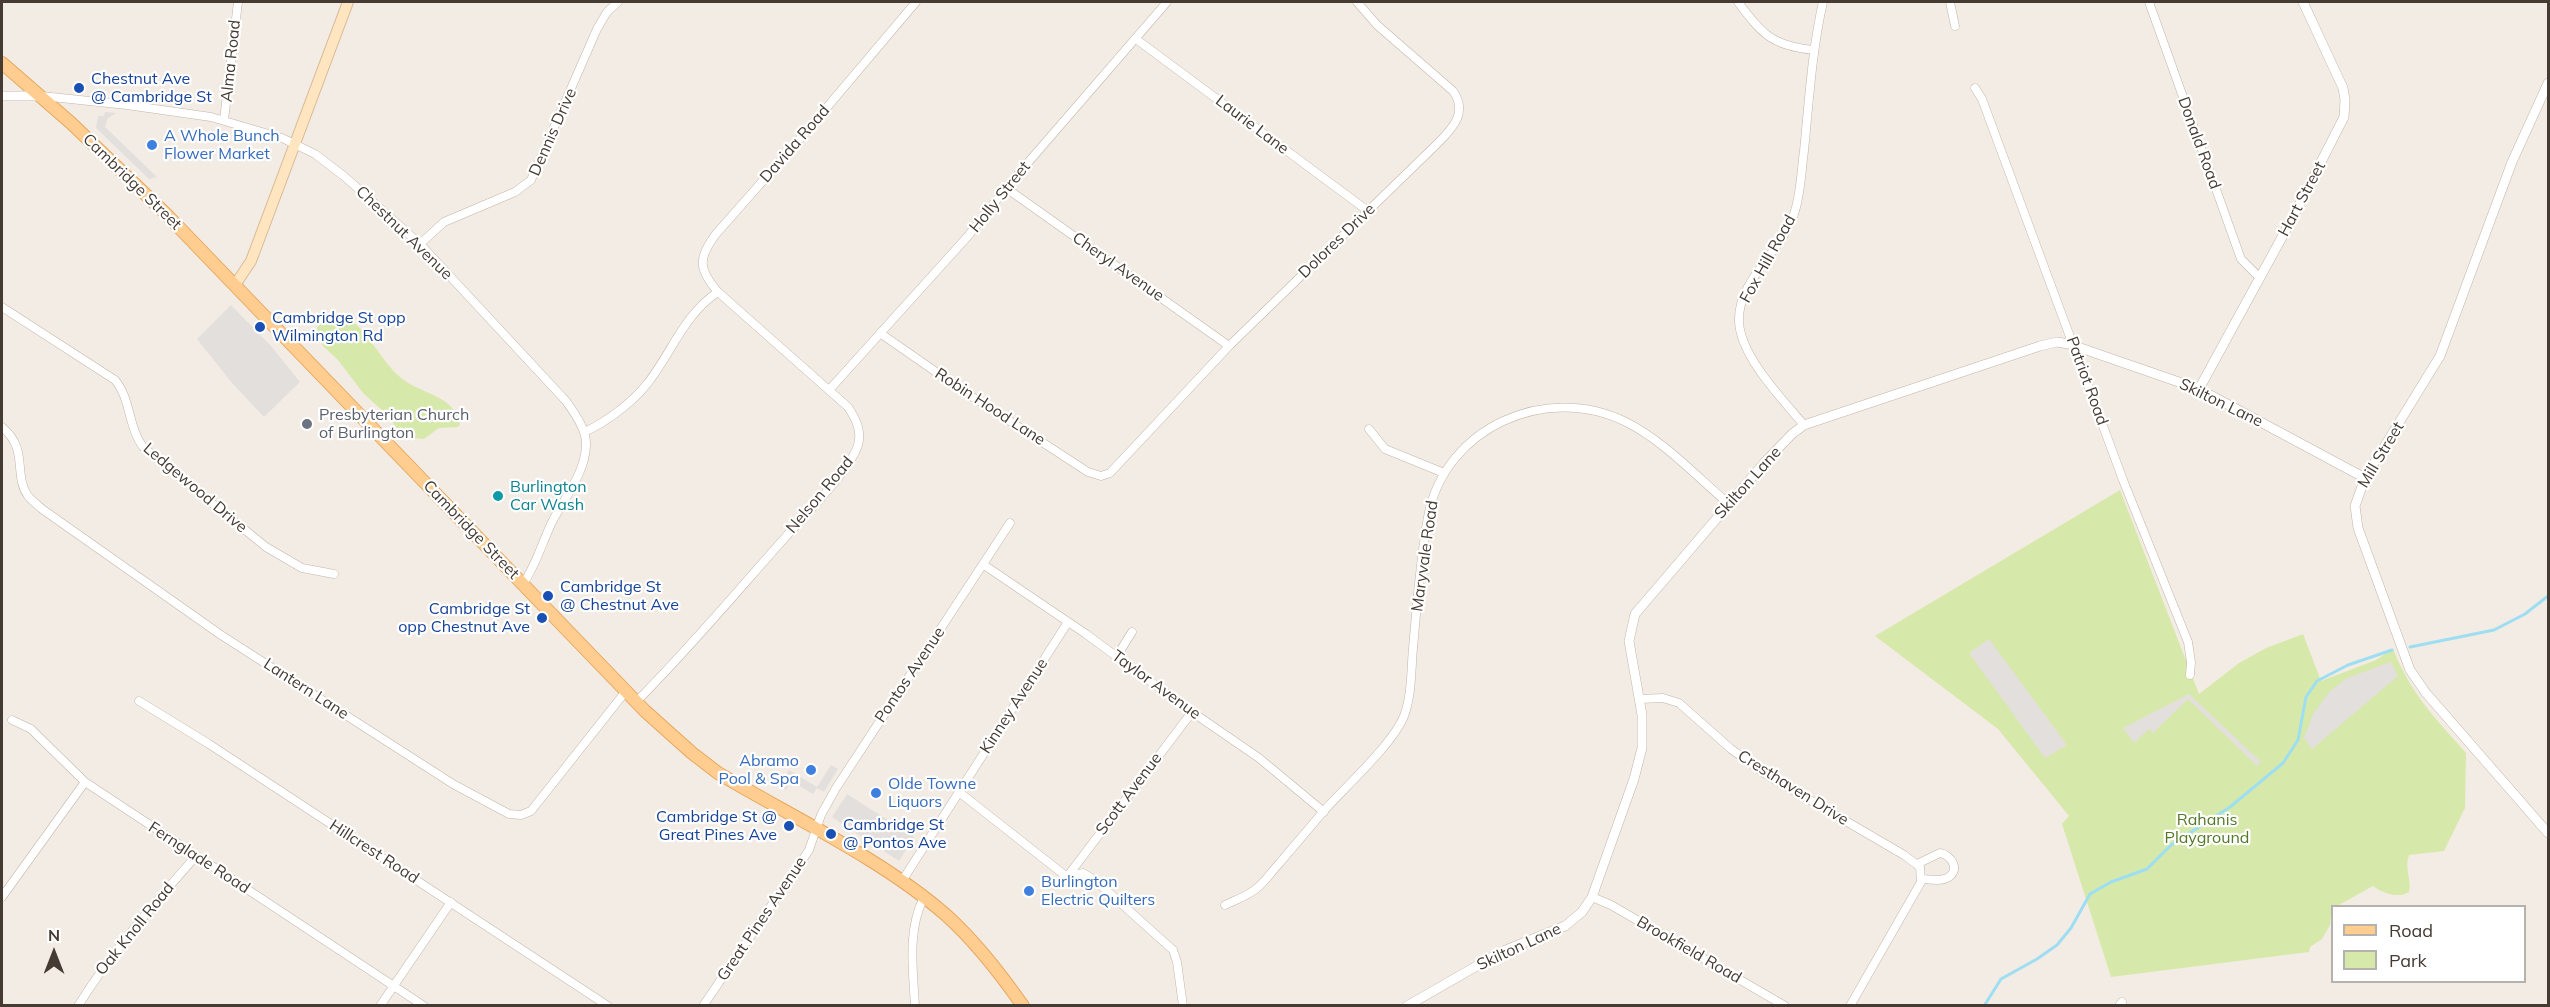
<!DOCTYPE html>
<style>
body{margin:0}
#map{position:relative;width:2550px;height:1007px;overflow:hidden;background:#f3ece4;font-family:Mulish,sans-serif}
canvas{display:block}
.frame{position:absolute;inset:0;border:3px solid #453b33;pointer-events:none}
.legend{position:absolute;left:2331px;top:905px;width:195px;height:78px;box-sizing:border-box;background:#fff;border:2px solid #b5b1ad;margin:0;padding:8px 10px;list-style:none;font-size:18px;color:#453b33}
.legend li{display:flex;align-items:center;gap:12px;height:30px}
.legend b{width:30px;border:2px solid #b5b1ad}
.north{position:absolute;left:24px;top:923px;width:60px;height:60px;-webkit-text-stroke:4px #fff;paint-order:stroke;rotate:0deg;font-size:16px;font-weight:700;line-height:24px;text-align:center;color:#453b33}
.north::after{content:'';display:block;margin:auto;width:21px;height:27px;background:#453b33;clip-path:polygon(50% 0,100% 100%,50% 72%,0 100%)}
</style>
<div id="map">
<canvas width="2550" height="1007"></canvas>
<div class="frame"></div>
<ul class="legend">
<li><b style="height:8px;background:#ffcd90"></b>Road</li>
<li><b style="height:16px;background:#d7e9aa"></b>Park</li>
</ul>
<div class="north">N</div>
</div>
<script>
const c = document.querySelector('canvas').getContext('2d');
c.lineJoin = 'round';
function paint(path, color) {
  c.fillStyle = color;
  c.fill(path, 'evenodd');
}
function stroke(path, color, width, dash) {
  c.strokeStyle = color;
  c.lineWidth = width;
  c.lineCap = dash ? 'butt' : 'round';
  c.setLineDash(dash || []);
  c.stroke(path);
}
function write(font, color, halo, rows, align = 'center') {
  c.font = font + ' Mulish,sans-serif';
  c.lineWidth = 4.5;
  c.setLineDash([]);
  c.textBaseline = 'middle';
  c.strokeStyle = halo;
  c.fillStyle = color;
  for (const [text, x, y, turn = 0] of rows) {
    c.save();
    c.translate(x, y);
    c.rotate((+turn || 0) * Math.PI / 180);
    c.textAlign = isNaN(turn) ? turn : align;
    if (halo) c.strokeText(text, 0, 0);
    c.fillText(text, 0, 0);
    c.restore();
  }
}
paint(new Path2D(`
 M339 313C366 324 378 358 400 377 419 394 455 395 460 424L458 427 439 428 424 439 404 437 385 413 363 393 338 360 323 346 318 336 317 328 327 314Z
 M2120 490 2199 694 2239 663 2266 648 2303 634 2321 681 2376 660 2393 649C2411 694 2435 718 2466 753L2465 808 2444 851 2409 855C2404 868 2412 880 2409 892 2398 899 2382 893 2373 886L2337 906H2332L2330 925 2322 939 2310 947 2309 952 2111 977 2062 824 2069 816 1998 729 1875 636Z`), '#d7e9aa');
paint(new Path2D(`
 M105 112 116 113 108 118 105 127 157 177 149 179 96 128 98 116H104Z
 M231 305 271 346 300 382 264 417 232 383 197 339Z
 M1989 639 2067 745 2045 758 1969 653Z
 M2391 662 2398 676 2312 749 2304 738 2313 714 2330 691 2347 678Z
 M2189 694 2261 762 2257 766 2188 699 2153 733 2149 729 2134 743 2123 728Z
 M831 765 838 769 824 792 817 788 813 794 791 781 786 790 779 786 789 770 817 787Z
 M847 794 914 837 899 861 832 817Z`), '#e3dfdc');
stroke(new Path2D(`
 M2410 647 2494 630 2525 614 2548 596
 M1984 1006 2001 979 2037 959 2057 945 2071 928 2090 894 2111 882 2147 869 2171 845 2230 807 2283 763 2298 740 2306 697 2317 681 2348 665 2392 650`), '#9ddef2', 3);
const minor = new Path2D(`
 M1738 2C1762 34 1772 46 1814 50
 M1950 2 1955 26
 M2149 2 2241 259 2260 278
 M1136 39 1368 211
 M1975 88 1982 99 2123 480 2188 642 2191 662 2190 675
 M42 96 127 105 211 117 282 138 315 154 345 177 420 244 566 401C575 414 587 430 586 446 585 473 564 499 552 522 542 543 536 565 523 584
 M224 120 238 2
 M1006 188 1229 346
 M420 244 444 222 515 192 531 180 597 29 607 12 618 2
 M2 307 115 380C131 399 128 427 143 447L266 547 302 568 334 574
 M880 333 959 388 1088 472 1101 476 1110 473 1229 346 1438 143C1453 128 1468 112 1453 91L1377 25 1357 2
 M830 389 968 236 1006 188 1167 2
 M1804 425C1782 399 1741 357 1739 322 1737 280 1782 252 1794 214 1801 194 1801 172 1804 151 1809 101 1812 50 1823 2
 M2 427C29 449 13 475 28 496 32 501 38 505 42 509L221 635 453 784 509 814 521 815 531 811 626 691
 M1369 429 1385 449 1444 473
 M584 432C605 423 632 403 647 384 671 354 684 314 718 292
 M984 565 1086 634 1192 712 1259 758 1324 812
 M1117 656 1132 632
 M1640 699 1663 698 1679 703 1731 749 1767 775 1904 855 1920 867 1921 882 1850 1006
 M139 701 209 744 608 1006
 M636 702C690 648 739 589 790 532 808 512 850 470 858 445 862 431 856 419 848 407L718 292C698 269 698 258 716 234L812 125 916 2
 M12 720 31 729 85 782 424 1006
 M959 792 1067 877
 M1917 864 1940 853C1952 855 1961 871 1947 878 1940 882 1930 879 1922 879
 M1067 877 1192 712
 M1067 877 1083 873 1096 881 1173 950 1177 962 1183 1006
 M902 881 1068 622
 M2 897 85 782
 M1592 897 1611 905 1785 1006
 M1225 905C1235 900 1248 896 1257 888 1265 882 1271 872 1278 865 1293 847 1308 830 1322 813 1344 788 1393 744 1404 716 1412 695 1411 670 1413 648 1417 605 1420 560 1428 517 1444 428 1546 382 1626 422 1664 441 1696 476 1729 504
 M78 1006C112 951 154 904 196 856
 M380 1006 451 902
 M703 1006 809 850 821 815 836 788 1010 523
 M915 1006C913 970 907 930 924 897
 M2119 1006 2122 1002`);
const tertiary = new Path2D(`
 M2548 83 2512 162 2440 356 2365 478 2355 506 2358 528 2410 670 2426 693 2548 833
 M2 96H41
 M2199 389 2293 217 2344 117 2345 100 2343 88 2303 2
 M1407 1006 1501 952 1565 926 1582 912 1592 897 1634 779 1642 748V715L1629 641 1635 614 1765 462 1792 434 1804 425 2040 346 2057 342 2069 344 2199 389 2365 478`);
const secondary = new Path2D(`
 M235 285 251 261 348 2`);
const primary = new Path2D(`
 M2 63 71 123 166 214 645 711 692 753 718 773C792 817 882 859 946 915 976 942 1000 973 1023 1006`);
stroke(minor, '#c1b5a9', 9);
stroke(tertiary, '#c1b5a9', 10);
stroke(secondary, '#d8ba93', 12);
stroke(primary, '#e7a75d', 14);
stroke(minor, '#fff', 8);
stroke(tertiary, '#fff', 9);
stroke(secondary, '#ffe6c1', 10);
stroke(primary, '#ffcd90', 12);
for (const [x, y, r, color] of [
 [79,88,6,"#1a4fb4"],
 [152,145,6,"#3f7fe0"],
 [260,327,6,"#1a4fb4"],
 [307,424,6,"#6b7280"],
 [498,496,6,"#0f9aa8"],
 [548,596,6,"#1a4fb4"],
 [542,618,6,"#1a4fb4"],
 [811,770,6,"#3f7fe0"],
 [876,793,6,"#3f7fe0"],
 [789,826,6,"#1a4fb4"],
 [831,834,6,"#1a4fb4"],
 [1029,891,6,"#3f7fe0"]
]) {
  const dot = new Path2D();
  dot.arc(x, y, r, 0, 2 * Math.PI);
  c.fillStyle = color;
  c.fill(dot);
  stroke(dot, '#fff', 2);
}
write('16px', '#453b33', '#fff', [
 ["Alma Road",231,61,-84],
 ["Laurie Lane",1252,125,37],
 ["Dennis Drive",553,132,-66],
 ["Donald Road",2199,143,70],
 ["Davida Road",795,144,-49],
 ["Cambridge Street",132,182,44],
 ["Holly Street",1000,197,-51],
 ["Hart Street",2302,199,-62],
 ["Chestnut Avenue",404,233,44],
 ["Dolores Drive",1337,241,-44],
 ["Fox Hill Road",1768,259,-61],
 ["Cheryl Avenue",1118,267,35],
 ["Patriot Road",2087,381,70],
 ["Skilton Lane",2221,403,26],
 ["Robin Hood Lane",990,407,33],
 ["Mill Street",2381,455,-59],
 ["Skilton Lane",1748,483,-48],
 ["Ledgewood Drive",195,488,40],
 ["Nelson Road",820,495,-50],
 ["Cambridge Street",471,530,46],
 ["Maryvale Road",1425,556,-82],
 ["Pontos Avenue",910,675,-56],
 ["Taylor Avenue",1156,685,36],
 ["Lantern Lane",306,689,33],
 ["Kinney Avenue",1014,706,-57],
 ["Cresthaven Drive",1793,788,32],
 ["Scott Avenue",1129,794,-53],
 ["Hillcrest Road",374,852,33],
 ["Fernglade Road",199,858,33],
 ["Great Pines Avenue",762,919,-56],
 ["Oak Knoll Road",135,929,-51],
 ["Skilton Lane",1519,947,-25],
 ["Brookfield Road",1689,950,30]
]);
write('16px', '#164399', '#fff', [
 ["Chestnut Ave",91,79],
 ["@ Cambridge St",91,97],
 ["Cambridge St opp",272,318],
 ["Wilmington Rd",272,336],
 ["Cambridge St",560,587],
 ["@ Chestnut Ave",560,605],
 ["Cambridge St",530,609,"right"],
 ["opp Chestnut Ave",530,627,"right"],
 ["Cambridge St @",777,817,"right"],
 ["Great Pines Ave",777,835,"right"],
 ["Cambridge St",843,825],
 ["@ Pontos Ave",843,843]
], 'left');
write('16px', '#366cbe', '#fff', [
 ["A Whole Bunch",164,136],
 ["Flower Market",164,154],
 ["Abramo",799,761,"right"],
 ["Pool & Spa",799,779,"right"],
 ["Olde Towne",888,784],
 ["Liquors",888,802],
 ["Burlington",1041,882],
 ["Electric Quilters",1041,900]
], 'left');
write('16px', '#5b616d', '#fff', [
 ["Presbyterian Church",319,415],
 ["of Burlington",319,433]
], 'left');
write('16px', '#0d838f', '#fff', [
 ["Burlington",510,487],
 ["Car Wash",510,505]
], 'left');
write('16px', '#527825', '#fff', [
 ["Rahanis",2207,820],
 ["Playground",2207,838]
]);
</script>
